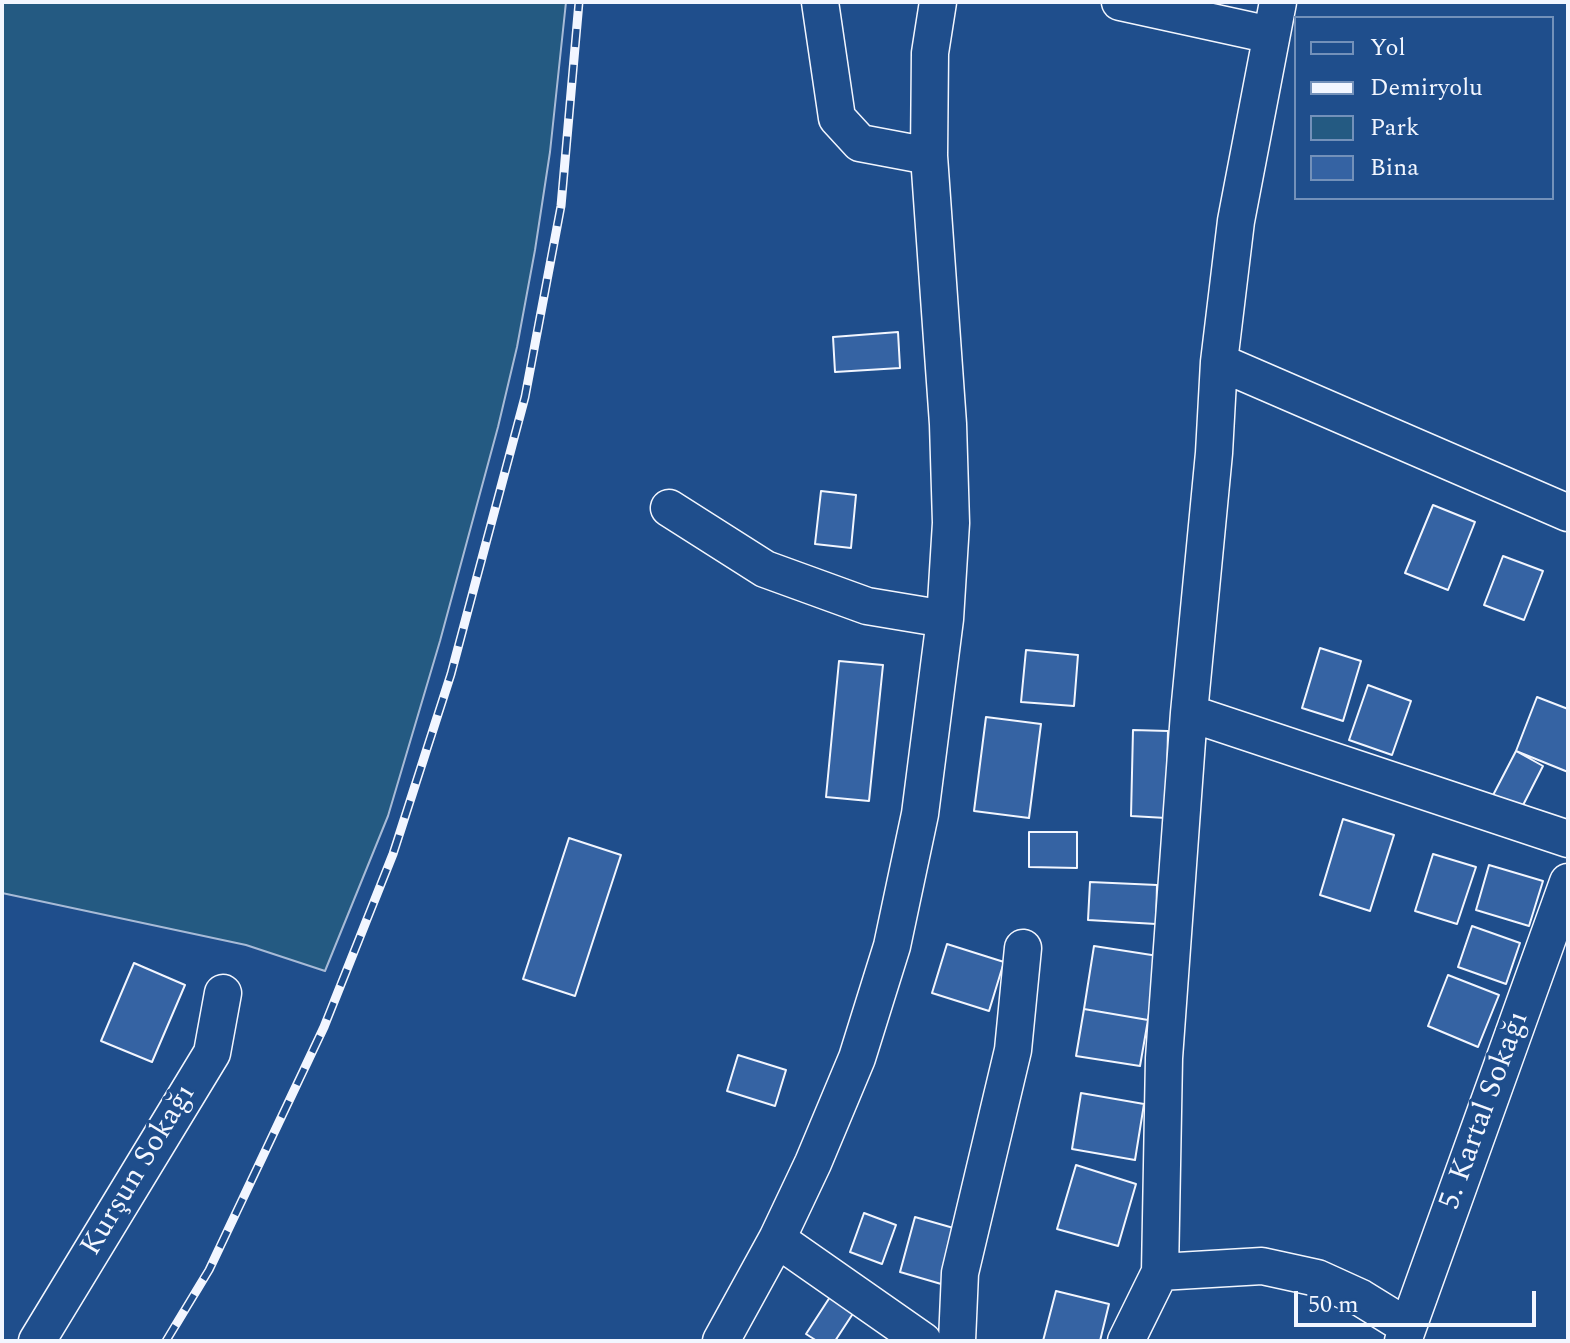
<!DOCTYPE html>
<meta charset="utf-8">
<style>
body{margin:0}
#map{position:relative;width:1570px;height:1343px;overflow:hidden;background:#1f4e8c;font-family:Spectral,serif}
canvas{display:block}
.frame{position:absolute;inset:0;border:4px solid #f2f6ff;pointer-events:none}
.legend{position:absolute;left:1294px;top:16px;width:260px;height:184px;box-sizing:border-box;background:#1f4e8c;border:2px solid #7391ba;margin:0;padding:10px 14px;list-style:none;font-size:24px;color:#f2f6ff}
.legend li{display:flex;align-items:center;gap:16px;height:40px}
.legend b{width:40px;border:2px solid #7391ba}
.scale{position:absolute;left:1294px;top:1291px;width:242px;height:36px;box-sizing:border-box;border:4px solid #f2f6ff;border-top:0;padding-left:10px;font-size:24px;line-height:28px;white-space:nowrap;color:#f2f6ff;-webkit-text-stroke:6px #1f4e8c;paint-order:stroke}
</style>
<div id="map">
<canvas width="1570" height="1343"></canvas>
<div class="frame"></div>
<ul class="legend">
<li><b style="height:10px;background:#1f4e8c"></b>Yol</li>
<li><b style="height:10px;background:#f2f6ff"></b>Demiryolu</li>
<li><b style="height:22px;background:#245a82"></b>Park</li>
<li><b style="height:22px;background:#3563a3"></b>Bina</li>
</ul>
<div class="scale">50 m</div>
</div>
<script>
const c = document.querySelector('canvas').getContext('2d');
c.lineJoin = 'round';
function paint(path, color) {
  c.fillStyle = color;
  c.fill(path, 'evenodd');
}
function stroke(path, color, width, dash) {
  c.strokeStyle = color;
  c.lineWidth = width;
  c.lineCap = dash ? 'butt' : 'round';
  c.setLineDash(dash || []);
  c.stroke(path);
}
function write(font, color, halo, rows, align = 'center') {
  c.font = font + ' Spectral,serif';
  c.lineWidth = 6;
  c.setLineDash([]);
  c.textBaseline = 'middle';
  c.strokeStyle = halo;
  c.fillStyle = color;
  for (const [text, x, y, turn = 0] of rows) {
    c.save();
    c.translate(x, y);
    c.rotate((+turn || 0) * Math.PI / 180);
    c.textAlign = isNaN(turn) ? turn : align;
    if (halo) c.strokeText(text, 0, 0);
    c.fillText(text, 0, 0);
    c.restore();
  }
}
const green = new Path2D(`
 M2 2H566L550 152 535 250 517 347 498 427 440 641 388 816 325 971 246 945 2 893Z`);
paint(green, '#245a82');
stroke(green, '#a8bbd7', 2);
const building = new Path2D(`
 M898 332 900 368 835 372 833 337Z
 M821 491 856 495 851 548 815 544Z
 M1433 505 1475 522 1448 590 1405 573Z
 M1503 556 1543 571 1524 620 1484 605Z
 M1320 648 1361 661 1343 721 1302 708Z
 M1026 650 1078 655 1074 706 1021 702Z
 M839 661 883 665 869 801 826 797Z
 M1368 685 1411 701 1392 755 1349 740Z
 M1537 697 1568 709V772L1516 751Z
 M986 717 1041 724 1029 818 974 811Z
 M1133 730 1168 731 1166 818 1131 816Z
 M1516 751 1543 766 1518 815 1490 801Z
 M1343 819 1394 835 1370 911 1320 895Z
 M1029 832H1077V868L1029 867Z
 M569 838 621 855 575 996 523 979Z
 M1433 854 1476 867 1457 924 1415 911Z
 M1489 865 1543 881 1529 926 1476 910Z
 M1090 882 1157 885 1156 924 1088 920Z
 M1472 926 1520 943 1506 984 1458 967Z
 M947 944 1004 962 989 1011 932 993Z
 M1094 946 1158 956 1148 1020 1084 1009Z
 M134 963 185 985 152 1062 101 1041Z
 M1448 975 1499 995 1478 1047 1428 1026Z
 M1084 1009 1148 1020 1140 1066 1076 1056Z
 M738 1055 786 1070 775 1106 727 1091Z
 M1081 1093 1144 1104 1135 1160 1072 1149Z
 M1076 1165 1136 1184 1118 1246 1057 1229Z
 M864 1213 896 1225 882 1264 850 1252Z
 M915 1217 964 1231 948 1286 900 1272Z
 M1056 1291 1109 1304 1100 1341H1043Z
 M830 1297 854 1312 835 1341H817L806 1334Z`);
paint(building, '#3563a3');
stroke(building, '#f2f6ff', 2);
const minor = new Path2D(`
 M820 2 837 118 860 143 929 156
 M1120 2 1271 35
 M1219 362 1568 513
 M669 508 765 569 867 606 945 619
 M1189 713 1568 839
 M777 1239 923 1341
 M1160 1272 1262 1266 1317 1278 1361 1298 1408 1327
 M37 1341 212 1053 223 993
 M721 1341 777 1239 813 1163 857 1058 892 946 920 814 945 619 951 523 948 424 929 156 930 53 938 2
 M957 1341 960 1273 1013 1050 1023 948
 M1126 1341 1160 1272 1164 1058 1189 713 1214 453 1219 362 1236 221 1278 2
 M1403 1341 1568 882`);
stroke(minor, '#f2f6ff', 39);
stroke(minor, '#1f4e8c', 36);
const rail = new Path2D(`
 M166 1341 209 1270 324 1027 393 854 451 674 525 397 561 206 579 2`);
stroke(rail, '#f2f6ff', 9);
stroke(rail, '#1f4e8c', 6, [18]);
write('30px', '#f2f6ff', '#1f4e8c', [
 ["5. Kartal Sokağı",1486,1111,-70],
 ["Kurşun Sokağı",140,1171,-59]
]);
</script>
